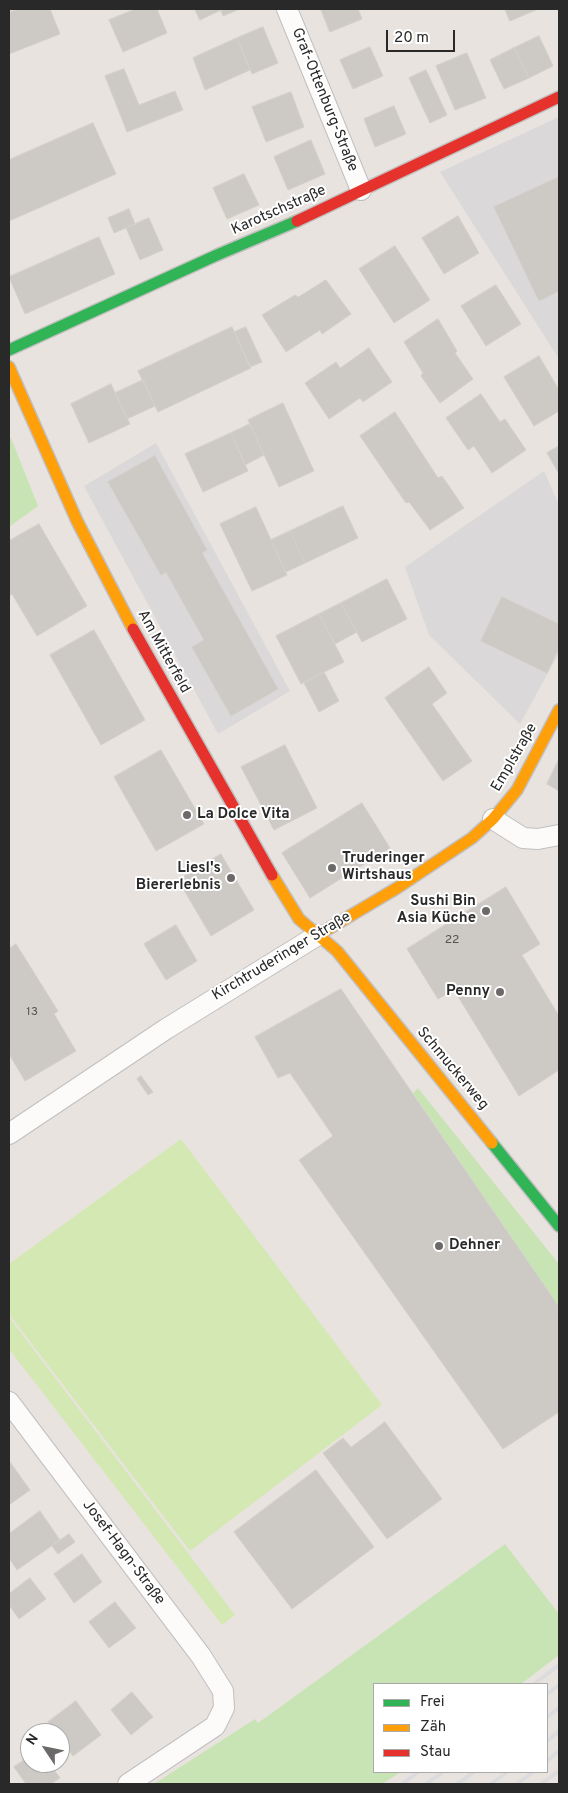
<!DOCTYPE html>
<meta charset="utf-8">
<style>
body{margin:0}
#map{position:relative;width:568px;height:1793px;overflow:hidden;background:#e8e3de;font-family:Overpass,sans-serif}
canvas{display:block}
.frame{position:absolute;inset:0;border:10px solid #292929;pointer-events:none}
.legend{position:absolute;left:373px;top:1683px;width:175px;height:90px;box-sizing:border-box;background:#fff;border:1px solid #a9a9a9;margin:0;padding:6px 9px;list-style:none;font-size:15px;color:#292929}
.legend li{display:flex;align-items:center;gap:10px;height:25px}
.legend b{width:25px;border:1px solid #a9a9a9}
.north{position:absolute;left:20px;top:1723px;width:50px;height:50px;box-sizing:border-box;background:#fff;border:1px solid #a9a9a9;border-radius:50%;rotate:304deg;font-size:14px;font-weight:700;line-height:20px;text-align:center;color:#292929}
.north::after{content:'';display:block;margin:auto;width:18px;height:22px;background:#6c6a68;clip-path:polygon(50% 0,100% 100%,50% 72%,0 100%)}
.scale{position:absolute;left:386px;top:30px;width:69px;height:22px;box-sizing:border-box;border:2px solid #292929;border-top:0;padding-left:6px;font-size:15px;line-height:18px;white-space:nowrap;color:#292929;-webkit-text-stroke:4px #fff;paint-order:stroke}
</style>
<div id="map">
<canvas width="568" height="1793"></canvas>
<div class="frame"></div>
<ul class="legend">
<li><b style="height:6px;background:#30b455"></b>Frei</li>
<li><b style="height:6px;background:#ff9f0a"></b>Zäh</li>
<li><b style="height:6px;background:#e5322d"></b>Stau</li>
</ul>
<div class="north">N</div>
<div class="scale">20 m</div>
</div>
<script>
const c = document.querySelector('canvas').getContext('2d');
c.lineJoin = 'round';
function paint(path, color) {
  c.fillStyle = color;
  c.fill(path, 'evenodd');
}
function stroke(path, color, width, dash) {
  c.strokeStyle = color;
  c.lineWidth = width;
  c.lineCap = dash ? 'butt' : 'round';
  c.setLineDash(dash || []);
  c.stroke(path);
}
function write(font, color, halo, rows, align = 'center') {
  c.font = font + ' Overpass,sans-serif';
  c.lineWidth = 4;
  c.setLineDash([]);
  c.textBaseline = 'middle';
  c.strokeStyle = halo;
  c.fillStyle = color;
  for (const [text, x, y, turn = 0] of rows) {
    c.save();
    c.translate(x, y);
    c.rotate((+turn || 0) * Math.PI / 180);
    c.textAlign = isNaN(turn) ? turn : align;
    if (halo) c.strokeText(text, 0, 0);
    c.fillText(text, 0, 0);
    c.restore();
  }
}
paint(new Path2D(`
 M559 117V359L440 172Z
 M156 443 290 691 218 734 84 486Z
 M544 471 559 505V653L520 724 429 635 405 567Z`), '#dbd8da');
paint(new Path2D(`
 M9 438H11L38 506 9 527Z
 M418 1088 559 1264V1307L413 1093Z
 M505 1544 559 1614V1655L521 1684H374V1772H401L382 1784H154L255 1719 258 1723Z`), '#c8e4b5');
paint(new Path2D(`
 M181 1139 382 1405 190 1551 9 1314V1264Z
 M9 1317 235 1615 222 1625 9 1349Z`), '#d4e8b3');
const building = new Path2D(`
 M18 9H50L60 34 9 54V13Z
 M136 9H157L167 33 123 52 109 20Z
 M195 9H240L223 16 221 10 200 20Z
 M321 9H358L362 19 330 32Z
 M505 9H538L510 21Z
 M263 27 278 63 252 74 237 38Z
 M539 36 553 66 529 78 514 48Z
 M237 38 250 70 205 90 193 58Z
 M370 47 383 76 353 89 340 60Z
 M514 48 529 78 504 89 490 60Z
 M467 53 486 98 455 110 436 66Z
 M124 69 139 105 175 91 183 110 127 132 105 76Z
 M426 70 447 115 430 123 409 78Z
 M291 92 304 127 266 142 252 107Z
 M394 106 406 134 375 147 364 119Z
 M93 123 116 174 9 221V160Z
 M311 140 325 174 288 190 274 157Z
 M244 174 259 205 227 219 213 188Z
 M559 177V291L539 301 494 207Z
 M129 209 135 224 114 233 108 218Z
 M458 216 479 253 444 274 422 238Z
 M149 218 163 250 140 260 126 228Z
 M99 237 115 274 25 314 9 277Z
 M395 246 430 300 394 323 359 269Z
 M326 280 351 314 322 334 320 330 286 352 262 315 295 295 298 297Z
 M496 285 521 324 486 346 461 306Z
 M438 319 457 351 455 353 473 379 440 403 421 376 423 373 404 342Z
 M232 327 251 368 158 412 138 371Z
 M246 327 262 362 250 367 234 332Z
 M369 348 392 382 363 402 360 398 329 419 305 383 336 362 340 368Z
 M539 356 559 390V411L534 426 504 377Z
 M143 380 155 406 127 419 115 393Z
 M111 384 130 424 89 443 71 404Z
 M481 394 500 422 505 419 526 450 492 473 474 446 468 450 446 418Z
 M283 403 314 471 279 487 248 420Z
 M395 412 438 478 442 476 464 508 430 530 409 502 406 503 360 436Z
 M250 424 264 455 245 465 231 433Z
 M231 433 248 471 203 492 185 454Z
 M559 446V474L547 453Z
 M155 456 207 550 202 553 278 689 231 716 192 647 204 640 166 572 161 575 108 482Z
 M343 506 358 538 305 563 290 531Z
 M256 507 287 575 252 591 220 524Z
 M39 524 87 606 37 636 12 594 9 596V541Z
 M290 531 305 563 286 572 271 540Z
 M387 579 407 619 362 642 341 603Z
 M502 597 559 624V648L547 673 481 641Z
 M341 603 357 632 335 644 319 614Z
 M319 614 344 662 301 684 276 636Z
 M94 630 145 720 101 745 50 655Z
 M429 667 447 693 432 704 472 761 443 781 385 698Z
 M324 672 339 701 319 712 304 683Z
 M285 745 317 808 274 830 241 767Z
 M161 750 204 824 156 851 114 777Z
 M559 759V791L547 784Z
 M362 803 390 848 310 898 282 853Z
 M221 854 254 910 211 936 178 880Z
 M506 887 540 944 522 955 559 1016V1070L519 1096 454 990 438 999 407 949Z
 M176 925 197 961 166 980 144 944Z
 M16 944 58 1011 54 1014 76 1051 25 1081 9 1054V949Z
 M341 989 559 1307V1412L503 1449 299 1160 333 1136 290 1073 278 1078 255 1037Z
 M141 1076 153 1092 148 1095 137 1079Z
 M385 1422 442 1499 387 1539 323 1453 343 1438 351 1447Z
 M10 1462 30 1490 9 1505V1463Z
 M316 1470 374 1547 292 1609 234 1532Z
 M40 1511 60 1540 17 1570 9 1558V1534Z
 M69 1534 75 1542 58 1554 52 1546Z
 M82 1554 102 1582 74 1603 54 1574Z
 M30 1578 46 1599 19 1619 9 1605V1594Z
 M115 1602 136 1628 109 1648 89 1622Z
 M132 1692 153 1717 131 1735 111 1710Z
 M76 1701 101 1735 73 1756 60 1738V1733H57L48 1722Z
 M30 1756V1763H49L60 1778 51 1784H26L14 1767Z`);
paint(building, '#cdc9c5');
stroke(building, '#d3cfca', 1);
const street = new Path2D(`
 M287 9 361 190
 M493 819 523 838 538 839 559 835
 M9 1134 166 1029 318 935
 M9 1402 201 1656 223 1691 224 1708 215 1726 128 1784`);
const fast = new Path2D(`
 M9 350 217 255 297 221
 M492 1143 559 1226`);
const slow = new Path2D(`
 M9 367 77 521 133 629
 M272 875 299 919 337 951 492 1143
 M318 935 397 888 472 838 493 819 517 790 559 710`);
const jam = new Path2D(`
 M297 221 559 97
 M133 629 272 875`);
stroke(street, '#c1bfc0', 22);
stroke(fast, '#c1bfc0', 14);
stroke(slow, '#c1bfc0', 14);
stroke(jam, '#c1bfc0', 14);
stroke(street, '#fcfbfa', 20);
stroke(fast, '#30b455', 11);
stroke(slow, '#ff9f0a', 11);
stroke(jam, '#e5322d', 11);
stroke(new Path2D(`
 M534 1684 559 1665
 M547 1694 559 1685
 M547 1717 559 1708
 M547 1741 559 1731
 M547 1761 559 1751
 M402 1784 418 1772
 M426 1784 443 1772
 M457 1784 474 1772
 M491 1784 507 1772
 M517 1784 533 1772
 M541 1784 559 1771`), '#dcdcde', 4);
for (const [x, y, r, color] of [
 [187,815,5,"#6c6a68"],
 [332,868,5,"#6c6a68"],
 [231,878,5,"#6c6a68"],
 [486,911,5,"#6c6a68"],
 [500,992,5,"#6c6a68"],
 [439,1246,5,"#6c6a68"]
]) {
  const dot = new Path2D();
  dot.arc(x, y, r, 0, 2 * Math.PI);
  c.fillStyle = color;
  c.fill(dot);
  stroke(dot, '#fff', 2);
}
write('12px', '#545352', null, [
 ["22",452,941],
 ["13",32,1013]
]);
write('15px', '#292929', '#fff', [
 ["Graf-Ottenburg-Straße",324,100,68],
 ["Karotschstraße",279,211,-24],
 ["Am Mitterfeld",163,652,61],
 ["Emplstraße",515,758,-60],
 ["Kirchtruderinger Straße",282,957,-31],
 ["Schmuckerweg",452,1069,50],
 ["Josef-Hagn-Straße",123,1553,53]
]);
write('bold 15px', '#292929', '#fff', [
 ["La Dolce Vita",197,815],
 ["Truderinger",342,859],
 ["Wirtshaus",342,876],
 ["Liesl's",221,869,"right"],
 ["Biererlebnis",221,886,"right"],
 ["Sushi Bin",476,902,"right"],
 ["Asia Küche",476,919,"right"],
 ["Penny",490,992,"right"],
 ["Dehner",449,1246]
], 'left');
</script>
